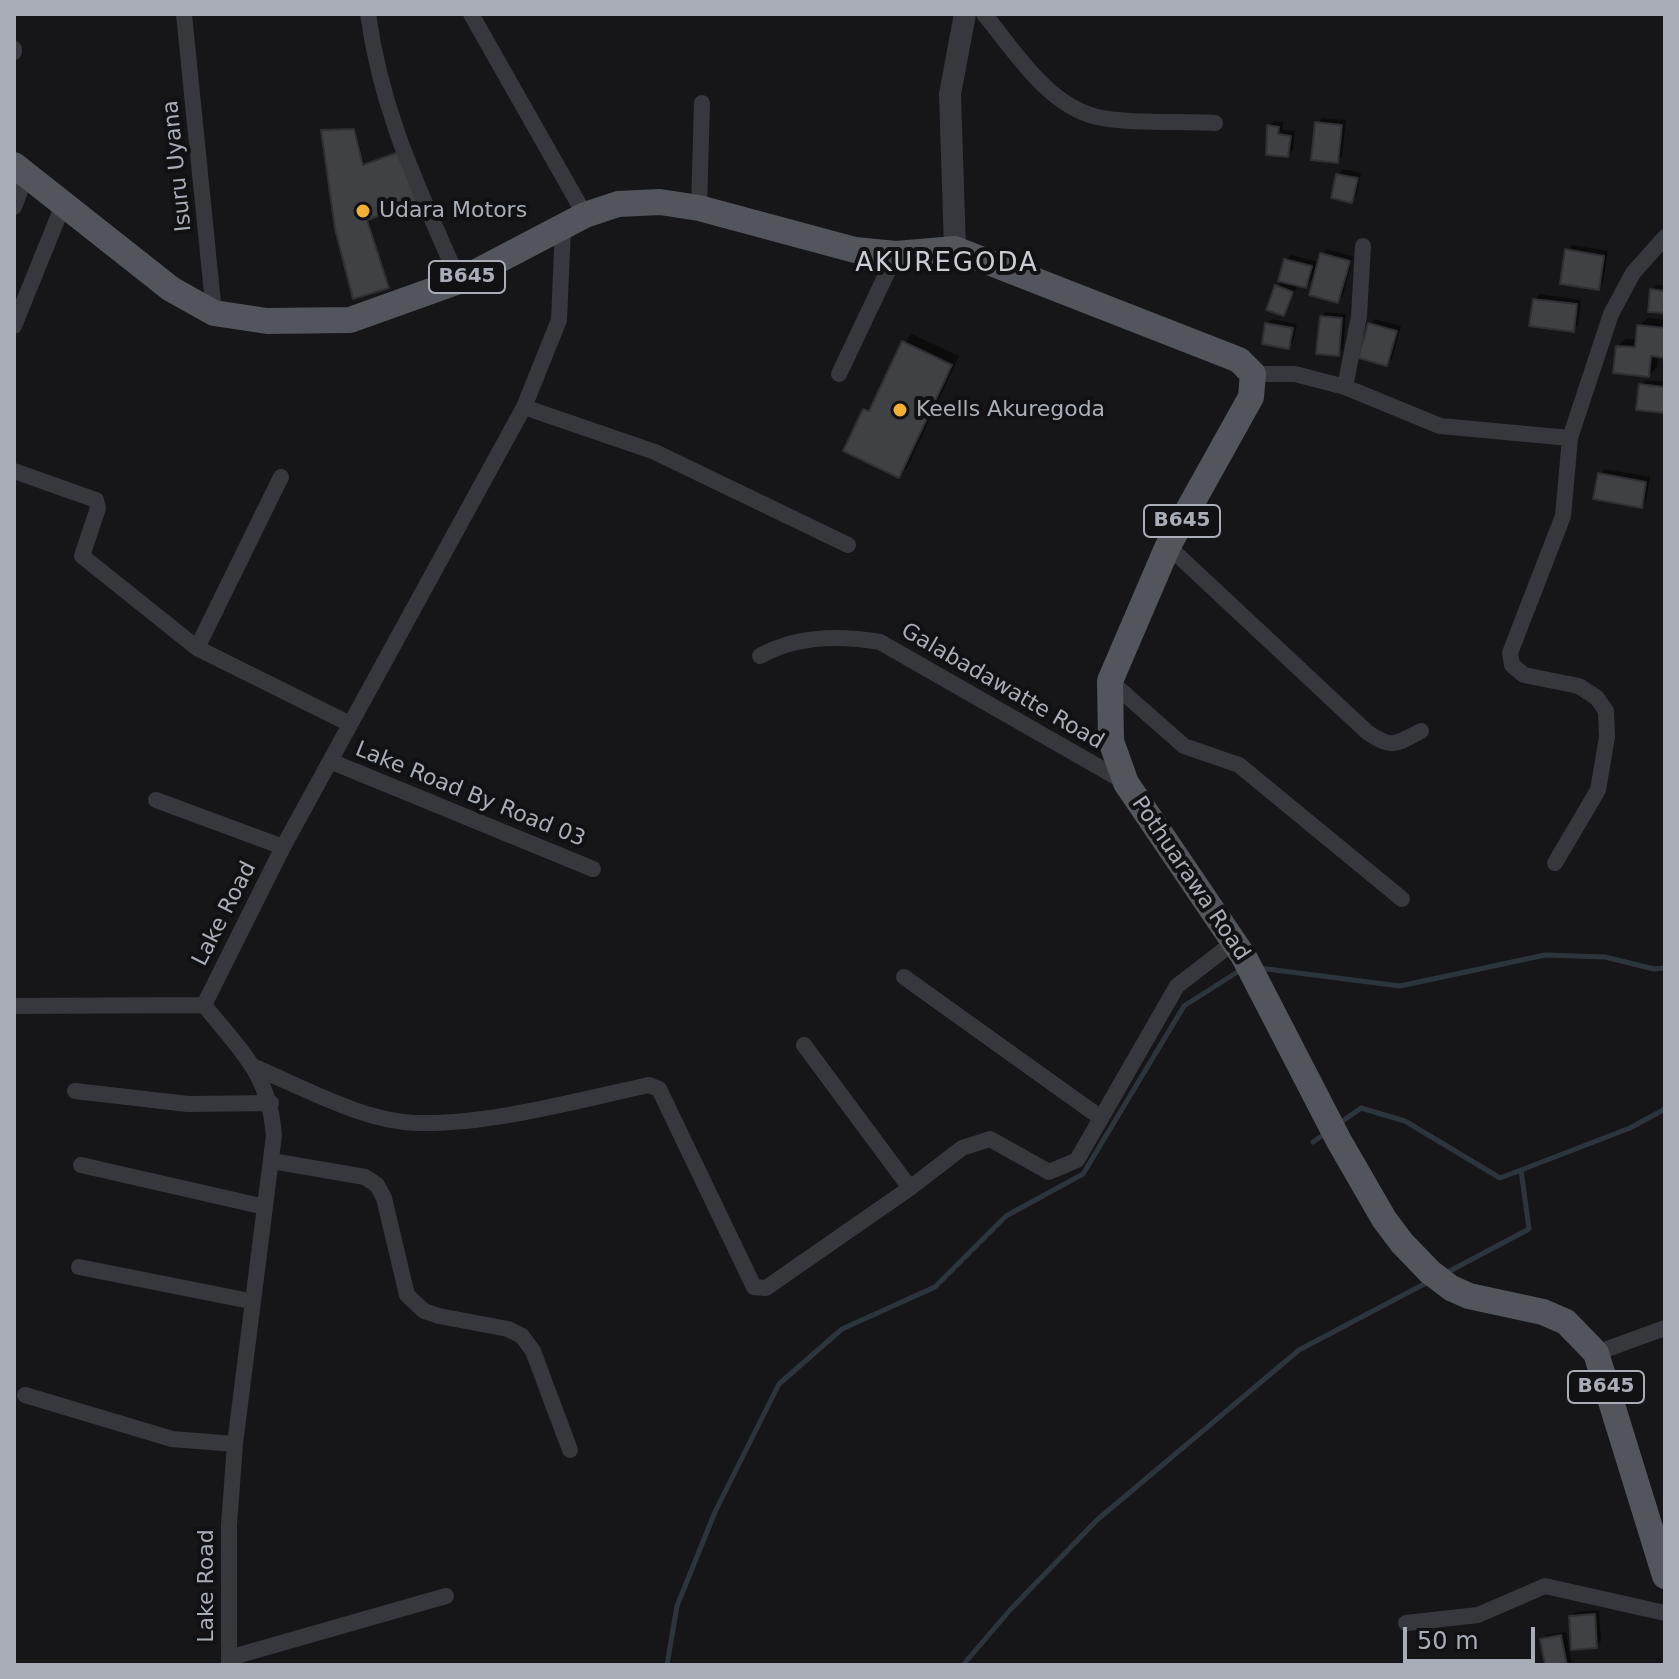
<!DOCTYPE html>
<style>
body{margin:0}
#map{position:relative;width:1679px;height:1679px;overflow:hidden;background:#161618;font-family:"DejaVu Sans",sans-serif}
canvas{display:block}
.frame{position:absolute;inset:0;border:16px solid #a8adb8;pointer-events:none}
.scale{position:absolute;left:1403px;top:1627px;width:132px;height:36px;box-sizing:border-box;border:4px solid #a8adb8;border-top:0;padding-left:10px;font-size:24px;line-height:28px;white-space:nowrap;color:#a8adb8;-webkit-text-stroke:6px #111113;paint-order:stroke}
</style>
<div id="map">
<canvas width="1679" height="1679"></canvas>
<div class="frame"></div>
<div class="scale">50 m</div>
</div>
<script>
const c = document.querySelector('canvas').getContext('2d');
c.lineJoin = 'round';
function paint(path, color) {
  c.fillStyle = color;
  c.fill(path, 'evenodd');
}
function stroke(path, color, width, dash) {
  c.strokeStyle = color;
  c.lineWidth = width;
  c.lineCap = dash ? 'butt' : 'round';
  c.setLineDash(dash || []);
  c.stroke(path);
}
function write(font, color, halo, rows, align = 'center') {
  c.font = font + ' "DejaVu Sans",sans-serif';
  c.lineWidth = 8;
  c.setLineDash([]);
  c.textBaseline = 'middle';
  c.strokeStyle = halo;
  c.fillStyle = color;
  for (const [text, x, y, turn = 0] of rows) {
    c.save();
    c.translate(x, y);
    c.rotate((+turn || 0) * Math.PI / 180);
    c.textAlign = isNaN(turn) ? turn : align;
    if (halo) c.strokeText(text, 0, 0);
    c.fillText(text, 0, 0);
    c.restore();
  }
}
paint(new Path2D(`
 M1322 118 1346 120 1342 156 1337 161 1317 123Z
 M1274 121 1283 122V130L1295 131 1293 150 1288 155 1269 126Z
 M355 128 365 165 368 218 388 287 323 131Z
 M1343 169 1361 173 1357 195 1352 200 1338 174Z
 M1572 245 1608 251 1603 283 1598 288 1567 250Z
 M1326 249 1353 256 1343 296 1338 301 1316 276 1305 286 1298 284 1284 314 1277 286 1283 280 1286 260 1291 255 1319 262Z
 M1657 285 1665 286V311L1652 290Z
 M1540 294 1581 300 1578 325 1573 330 1535 300Z
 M1326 312 1346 314 1343 349 1338 354 1321 317Z
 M1647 318 1665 320V356L1658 355 1657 367 1649 375 1618 347 1626 338 1638 340 1639 326Z
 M1272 319 1297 324 1293 342 1288 347 1267 324Z
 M1375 319 1401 326 1392 359 1387 364 1370 324Z
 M912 334 959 356 907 468 898 476 865 410 875 403 904 342Z
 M1646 380 1665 382V411L1641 385Z
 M1605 469 1650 477 1646 500 1641 505 1600 474Z
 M1599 1610 1601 1641 1596 1646 1571 1617 1576 1612Z
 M1566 1632 1572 1665H1547L1542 1640 1548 1635Z`), '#0007');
stroke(new Path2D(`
 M1259 968 1400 986 1545 955 1605 957 1654 969 1665 968
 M1340 1123 1361 1108 1405 1121 1500 1178 1521 1170
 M1313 1142 1326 1133
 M1444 1274 1529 1229 1521 1170 1630 1128 1665 1109
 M667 1665 677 1606 715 1512 779 1384 842 1329 935 1287 1006 1216 1083 1174 1184 1006 1242 969
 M963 1665 1010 1610 1097 1520 1299 1350 1428 1282`), '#2c353c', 5);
const building = new Path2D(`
 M1315 122 1342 125 1338 163 1311 160Z
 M1267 125 1279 127 1278 134 1291 136 1288 157 1266 155Z
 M354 129 363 165 399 152 420 201 367 220 389 288 353 299 335 229 321 130Z
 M1336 174 1358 178 1352 203 1331 198Z
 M1565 249 1604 256 1599 290 1560 284Z
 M1320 253 1350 261 1338 303 1309 295Z
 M1284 259 1312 266 1306 288 1278 281Z
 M1275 285 1293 292 1284 316 1266 310Z
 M1650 289 1665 291V313L1648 312Z
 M1533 299 1577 304 1574 332 1529 326Z
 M1320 316 1342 318 1339 356 1316 354Z
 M1265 323 1293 328 1289 349 1262 344Z
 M1368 323 1397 331 1387 366 1358 358Z
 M1637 325 1665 328V358L1651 356 1649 377 1613 373 1616 346 1635 347Z
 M902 341 952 365 899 478 843 451 863 409 869 411Z
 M1639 384 1665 387V413L1636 410Z
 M1598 473 1646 482 1642 508 1593 499Z
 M1595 1614 1597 1648 1571 1650 1569 1616Z
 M1561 1635 1567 1665H1545L1540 1639Z`);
paint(building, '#404145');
stroke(building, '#303034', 2);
stroke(new Path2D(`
 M184 14 214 313
 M368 14C382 115 419 189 459 281
 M471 14 585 215
 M984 14C1015 51 1047 105 1097 117 1128 124 1181 121 1215 123
 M14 49V52
 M14 207 26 175
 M699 208 702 103
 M14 326 63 205
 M839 374 896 254
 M1253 374H1295L1345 387 1440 426 1570 438
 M1345 387 1359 316 1363 246
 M524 407 655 452 848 545
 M14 471 96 500 98 508 82 556 197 648 350 724
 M1168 546 1367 732C1392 749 1395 745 1421 731
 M197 648 281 477
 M760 656C797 635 839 635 880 642L1125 782
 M1110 681 1184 746 1239 765 1402 899
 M330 761 593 869
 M156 800 283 847
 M1555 863 1598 790 1607 737 1606 711 1597 698 1579 686 1524 675 1512 665 1510 653 1563 516 1570 438 1611 314 1633 273 1665 237
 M904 977 1101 1118
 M14 1006 204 1005
 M804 1045 910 1188
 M254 1067C305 1088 365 1123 421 1123 493 1124 579 1100 649 1085L659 1089 754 1287 766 1288 910 1188 962 1148 990 1139 1049 1172 1077 1160 1177 986 1234 942
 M75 1091 188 1104 271 1103
 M272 1161 365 1177 377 1185 384 1198 407 1295 424 1311 439 1316 508 1329 522 1336 533 1351 570 1450
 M81 1165 265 1207
 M79 1267 250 1301
 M1596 1353 1665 1328
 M25 1395 172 1439 235 1444
 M1406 1623 1478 1615 1545 1586 1665 1613
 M229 1658 446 1596
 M229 1665V1525L235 1444 274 1135C269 1074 241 1051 204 1005L283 847 524 407 559 320 563 227`), '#37383d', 16);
stroke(new Path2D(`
 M955 249 950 94 965 14`), '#37383d', 22);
stroke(new Path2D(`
 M14 165 171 289 214 313 267 321 350 320 459 281 585 215 618 204 660 202 699 208 855 250 896 254 955 249 1239 360 1253 374 1251 397 1168 546 1110 681 1111 741 1126 783 1244 957 1339 1141 1384 1219 1402 1243 1430 1272 1451 1288 1469 1296 1543 1312 1566 1322 1596 1353 1665 1576`), '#53555c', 26);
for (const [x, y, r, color] of [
 [363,211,8,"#f2b134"],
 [900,410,8,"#f2b134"]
]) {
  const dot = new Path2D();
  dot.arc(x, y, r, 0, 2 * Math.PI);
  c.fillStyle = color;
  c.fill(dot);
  stroke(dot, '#111113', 3);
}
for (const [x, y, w] of [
 [467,277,76],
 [1182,521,76],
 [1606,1387,76]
]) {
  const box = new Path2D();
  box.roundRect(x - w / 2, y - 16, w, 32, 6);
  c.fillStyle = '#111113';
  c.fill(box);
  stroke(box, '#a8adb8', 2);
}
write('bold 20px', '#a8adb8', null, [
 ["B645",467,277],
 ["B645",1182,521],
 ["B645",1606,1387]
]);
write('22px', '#a8adb8', '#111113', [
 ["Isuru Uyana",178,166,-96],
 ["Galabadawatte Road",1002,687,30],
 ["Lake Road By Road 03",470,795,22],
 ["Pothuarawa Road",1190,879,56],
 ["Lake Road",225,914,-63],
 ["Lake Road",207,1586,-90]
]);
write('22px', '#a8adb8', '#111113', [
 ["Udara Motors",379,211],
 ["Keells Akuregoda",916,410]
], 'left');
c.letterSpacing = '2px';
write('26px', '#c9ccd4', '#111113', [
 ["AKUREGODA",947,264]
]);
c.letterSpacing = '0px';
</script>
